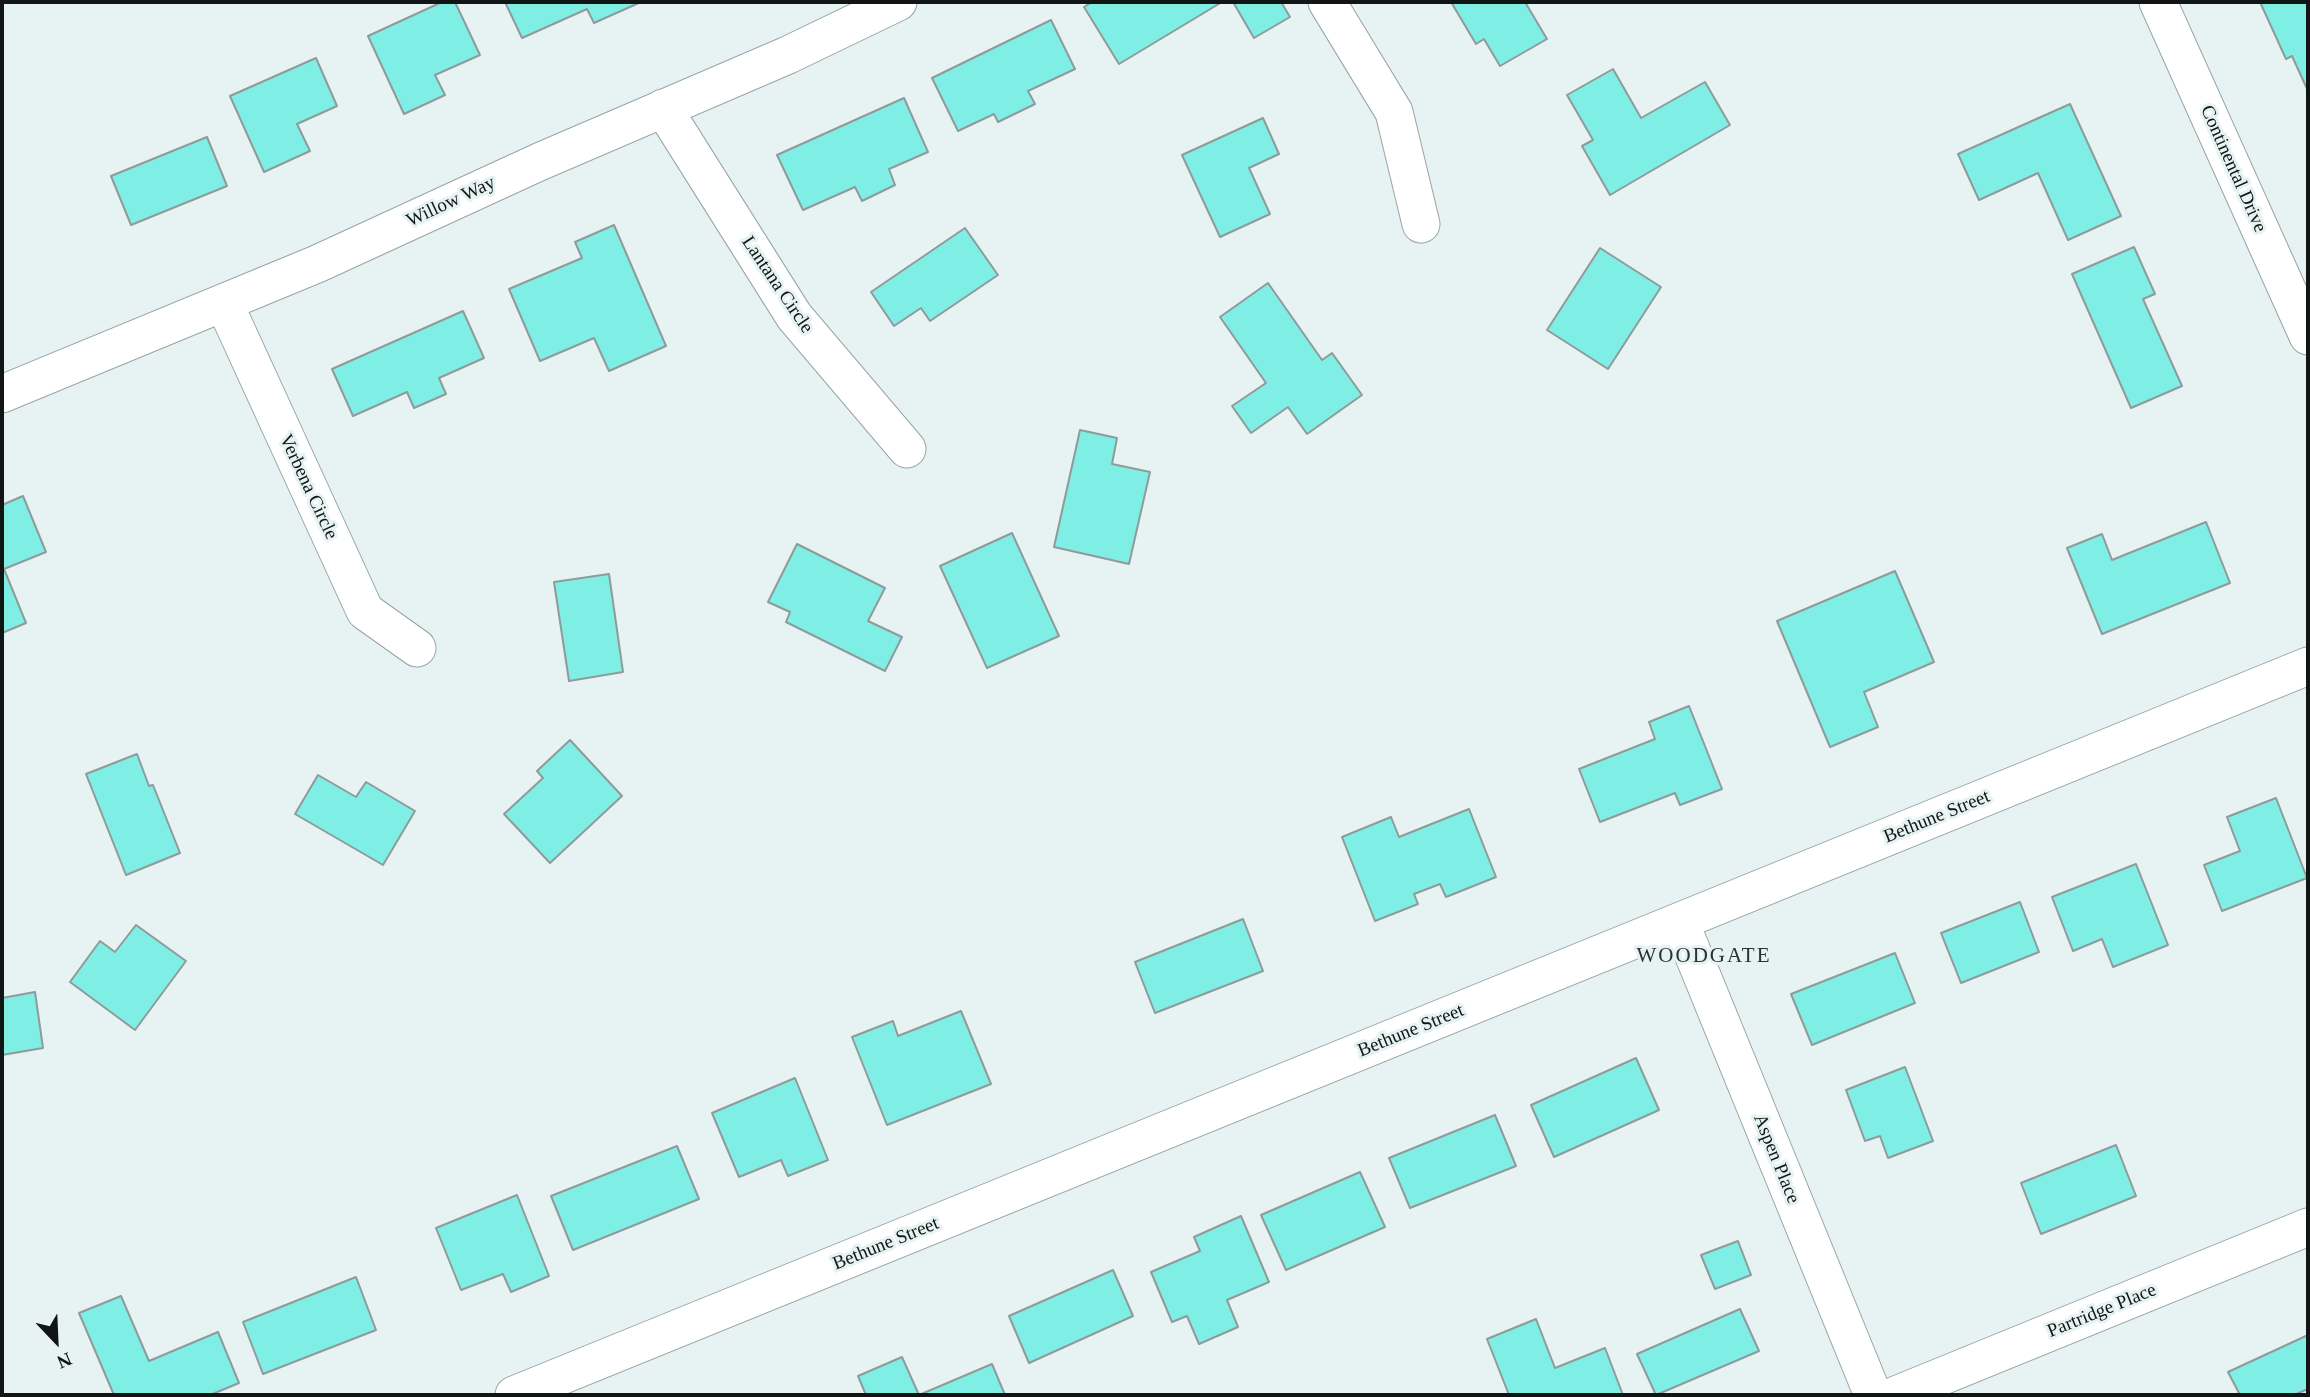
<!DOCTYPE html>
<style>
body{margin:0}
#map{position:relative;width:2310px;height:1397px;overflow:hidden;background:#e6f3f2;font-family:"Times New Roman",serif}
canvas{display:block}
.frame{position:absolute;inset:0;border:4px solid #111615;pointer-events:none}
.north{position:absolute;left:21px;top:1306px;width:70px;height:70px;-webkit-text-stroke:5px #e6f3f2;paint-order:stroke;rotate:157deg;font-size:19px;font-weight:700;line-height:28px;text-align:center;color:#111615}
.north::after{content:'';display:block;margin:auto;width:24px;height:32px;background:#111615;clip-path:polygon(50% 0,100% 100%,50% 72%,0 100%)}
</style>
<div id="map">
<canvas width="2310" height="1397"></canvas>
<div class="frame"></div>
<div class="north">N</div>
</div>
<script>
const c = document.querySelector('canvas').getContext('2d');
c.lineJoin = 'round';
function paint(path, color) {
  c.fillStyle = color;
  c.fill(path, 'evenodd');
}
function stroke(path, color, width, dash) {
  c.strokeStyle = color;
  c.lineWidth = width;
  c.lineCap = dash ? 'butt' : 'round';
  c.setLineDash(dash || []);
  c.stroke(path);
}
function write(font, color, halo, rows, align = 'center') {
  c.font = font + ' "Times New Roman",serif';
  c.lineWidth = 6;
  c.setLineDash([]);
  c.textBaseline = 'middle';
  c.strokeStyle = halo;
  c.fillStyle = color;
  for (const [text, x, y, turn = 0] of rows) {
    c.save();
    c.translate(x, y);
    c.rotate((+turn || 0) * Math.PI / 180);
    c.textAlign = isNaN(turn) ? turn : align;
    if (halo) c.strokeText(text, 0, 0);
    c.fillText(text, 0, 0);
    c.restore();
  }
}
const building = new Path2D(`
 M442 2H455L480 55 435 75 445 95 404 114 368 36Z
 M505 2H641L594 23 587 9 522 38Z
 M1092 2H1222L1119 64 1084 7Z
 M1233 2H1281L1290 17 1254 38Z
 M1451 2H1525L1547 39 1500 66 1484 39 1476 44Z
 M2260 2H2308V91L2292 56 2286 59Z
 M1051 20 1075 69 1028 91 1035 104 998 122 994 114 958 131 932 78Z
 M316 58 337 106 297 124 310 151 264 172 230 96Z
 M1613 69 1641 118 1705 82 1730 125 1610 195 1582 146 1593 140 1567 95Z
 M904 98 928 152 889 169 895 185 862 201 855 187 803 210 777 155Z
 M2070 104 2121 216 2068 240 2038 173 1979 200 1958 154Z
 M1263 118 1279 154 1249 168 1270 214 1220 237 1182 155Z
 M207 137 227 186 131 225 111 176Z
 M614 225 666 346 609 371 594 338 540 361 509 289 582 258 575 242Z
 M965 228 998 275 930 321 921 308 894 326 871 292Z
 M2134 247 2155 294 2143 299 2182 386 2131 408 2072 274Z
 M1600 248 1661 287 1608 369 1547 330Z
 M1268 283 1322 360 1332 353 1362 395 1307 434 1288 407 1251 433 1232 406 1266 383 1220 317Z
 M463 311 484 358 439 378 446 394 414 408 407 392 353 416 332 369Z
 M1080 430 1117 438 1112 464 1150 472 1129 564 1054 547Z
 M23 496 46 552 4 569 26 623 2 633V505Z
 M2206 522 2230 583 2102 634 2067 548 2102 534 2112 560Z
 M1012 533 1059 636 987 668 940 566Z
 M797 544 885 588 868 621 902 637 885 671 786 622 790 612 768 602Z
 M1895 571 1934 662 1864 692 1878 727 1830 747 1777 621Z
 M609 574 623 672 569 681 554 582Z
 M1689 706 1722 789 1680 805 1675 793 1600 822 1579 769 1655 739 1649 722Z
 M570 740 622 796 550 863 504 814 543 778 537 771Z
 M137 754 149 786 153 785 180 853 126 875 86 774Z
 M318 775 356 797 366 782 415 811 383 865 295 814Z
 M2276 798 2307 878 2222 911 2204 865 2240 851 2227 817Z
 M1469 809 1496 877 1446 897 1440 884 1414 894 1418 904 1375 921 1342 837 1391 817 1399 837Z
 M2136 864 2168 945 2113 967 2102 939 2073 951 2052 897Z
 M2020 902 2039 952 1961 983 1941 933Z
 M1243 919 1263 971 1155 1013 1135 962Z
 M136 925 186 961 135 1030 70 982 100 941 115 952Z
 M1895 953 1915 1003 1812 1045 1791 994Z
 M35 992 43 1048 2 1055V998Z
 M961 1011 991 1084 887 1125 852 1037 893 1021 898 1036Z
 M1636 1058 1659 1110 1554 1157 1531 1105Z
 M1905 1067 1933 1141 1888 1158 1880 1136 1865 1141 1846 1090Z
 M795 1078 828 1160 788 1176 781 1160 739 1177 712 1113Z
 M1495 1115 1516 1166 1410 1208 1389 1158Z
 M2116 1145 2136 1196 2041 1234 2021 1183Z
 M677 1146 699 1199 573 1250 551 1196Z
 M1360 1172 1385 1227 1286 1270 1261 1215Z
 M517 1195 549 1276 511 1292 503 1274 461 1290 436 1228Z
 M1241 1216 1269 1282 1227 1300 1238 1327 1199 1344 1187 1316 1172 1322 1151 1272 1200 1251 1194 1237Z
 M1738 1241 1751 1275 1715 1289 1701 1255Z
 M1113 1270 1133 1316 1029 1363 1009 1316Z
 M356 1277 376 1330 263 1374 243 1322Z
 M121 1296 149 1361 218 1332 239 1383 210 1395H114L79 1313Z
 M1740 1309 1759 1351 1656 1395 1637 1354Z
 M1536 1319 1555 1368 1605 1348 1623 1395H1509L1487 1339Z
 M2308 1335V1389L2294 1395H2240L2228 1372Z
 M902 1357 919 1395 992 1364 1005 1395H866L858 1376Z`);
paint(building, '#7fefe6');
stroke(building, '#8f9b9a', 2);
const minor = new Path2D(`
 M1327 2 1394 112 1421 224
 M2158 2 2308 336
 M663 108 794 316 907 449
 M224 303 365 611 417 648
 M2 394 317 264 539 162 788 55 898 2
 M1680 922 1873 1395
 M514 1395 2308 666
 M1896 1395 2308 1227`);
stroke(minor, '#98a5a4', 39);
stroke(minor, '#fff', 37);
write('19px', '#111615', '#e6f3f2', [
 ["Continental Drive",2233,169,66],
 ["Willow Way",451,202,-25],
 ["Lantana Circle",777,285,56],
 ["Verbena Circle",308,487,65],
 ["Bethune Street",1937,817,-22],
 ["Bethune Street",1411,1031,-22],
 ["Aspen Place",1776,1159,68],
 ["Bethune Street",886,1244,-22],
 ["Partridge Place",2102,1311,-22]
]);
c.letterSpacing = '2px';
write('21px', '#283231', '#e6f3f2', [
 ["WOODGATE",1704,956]
]);
c.letterSpacing = '0px';
</script>
